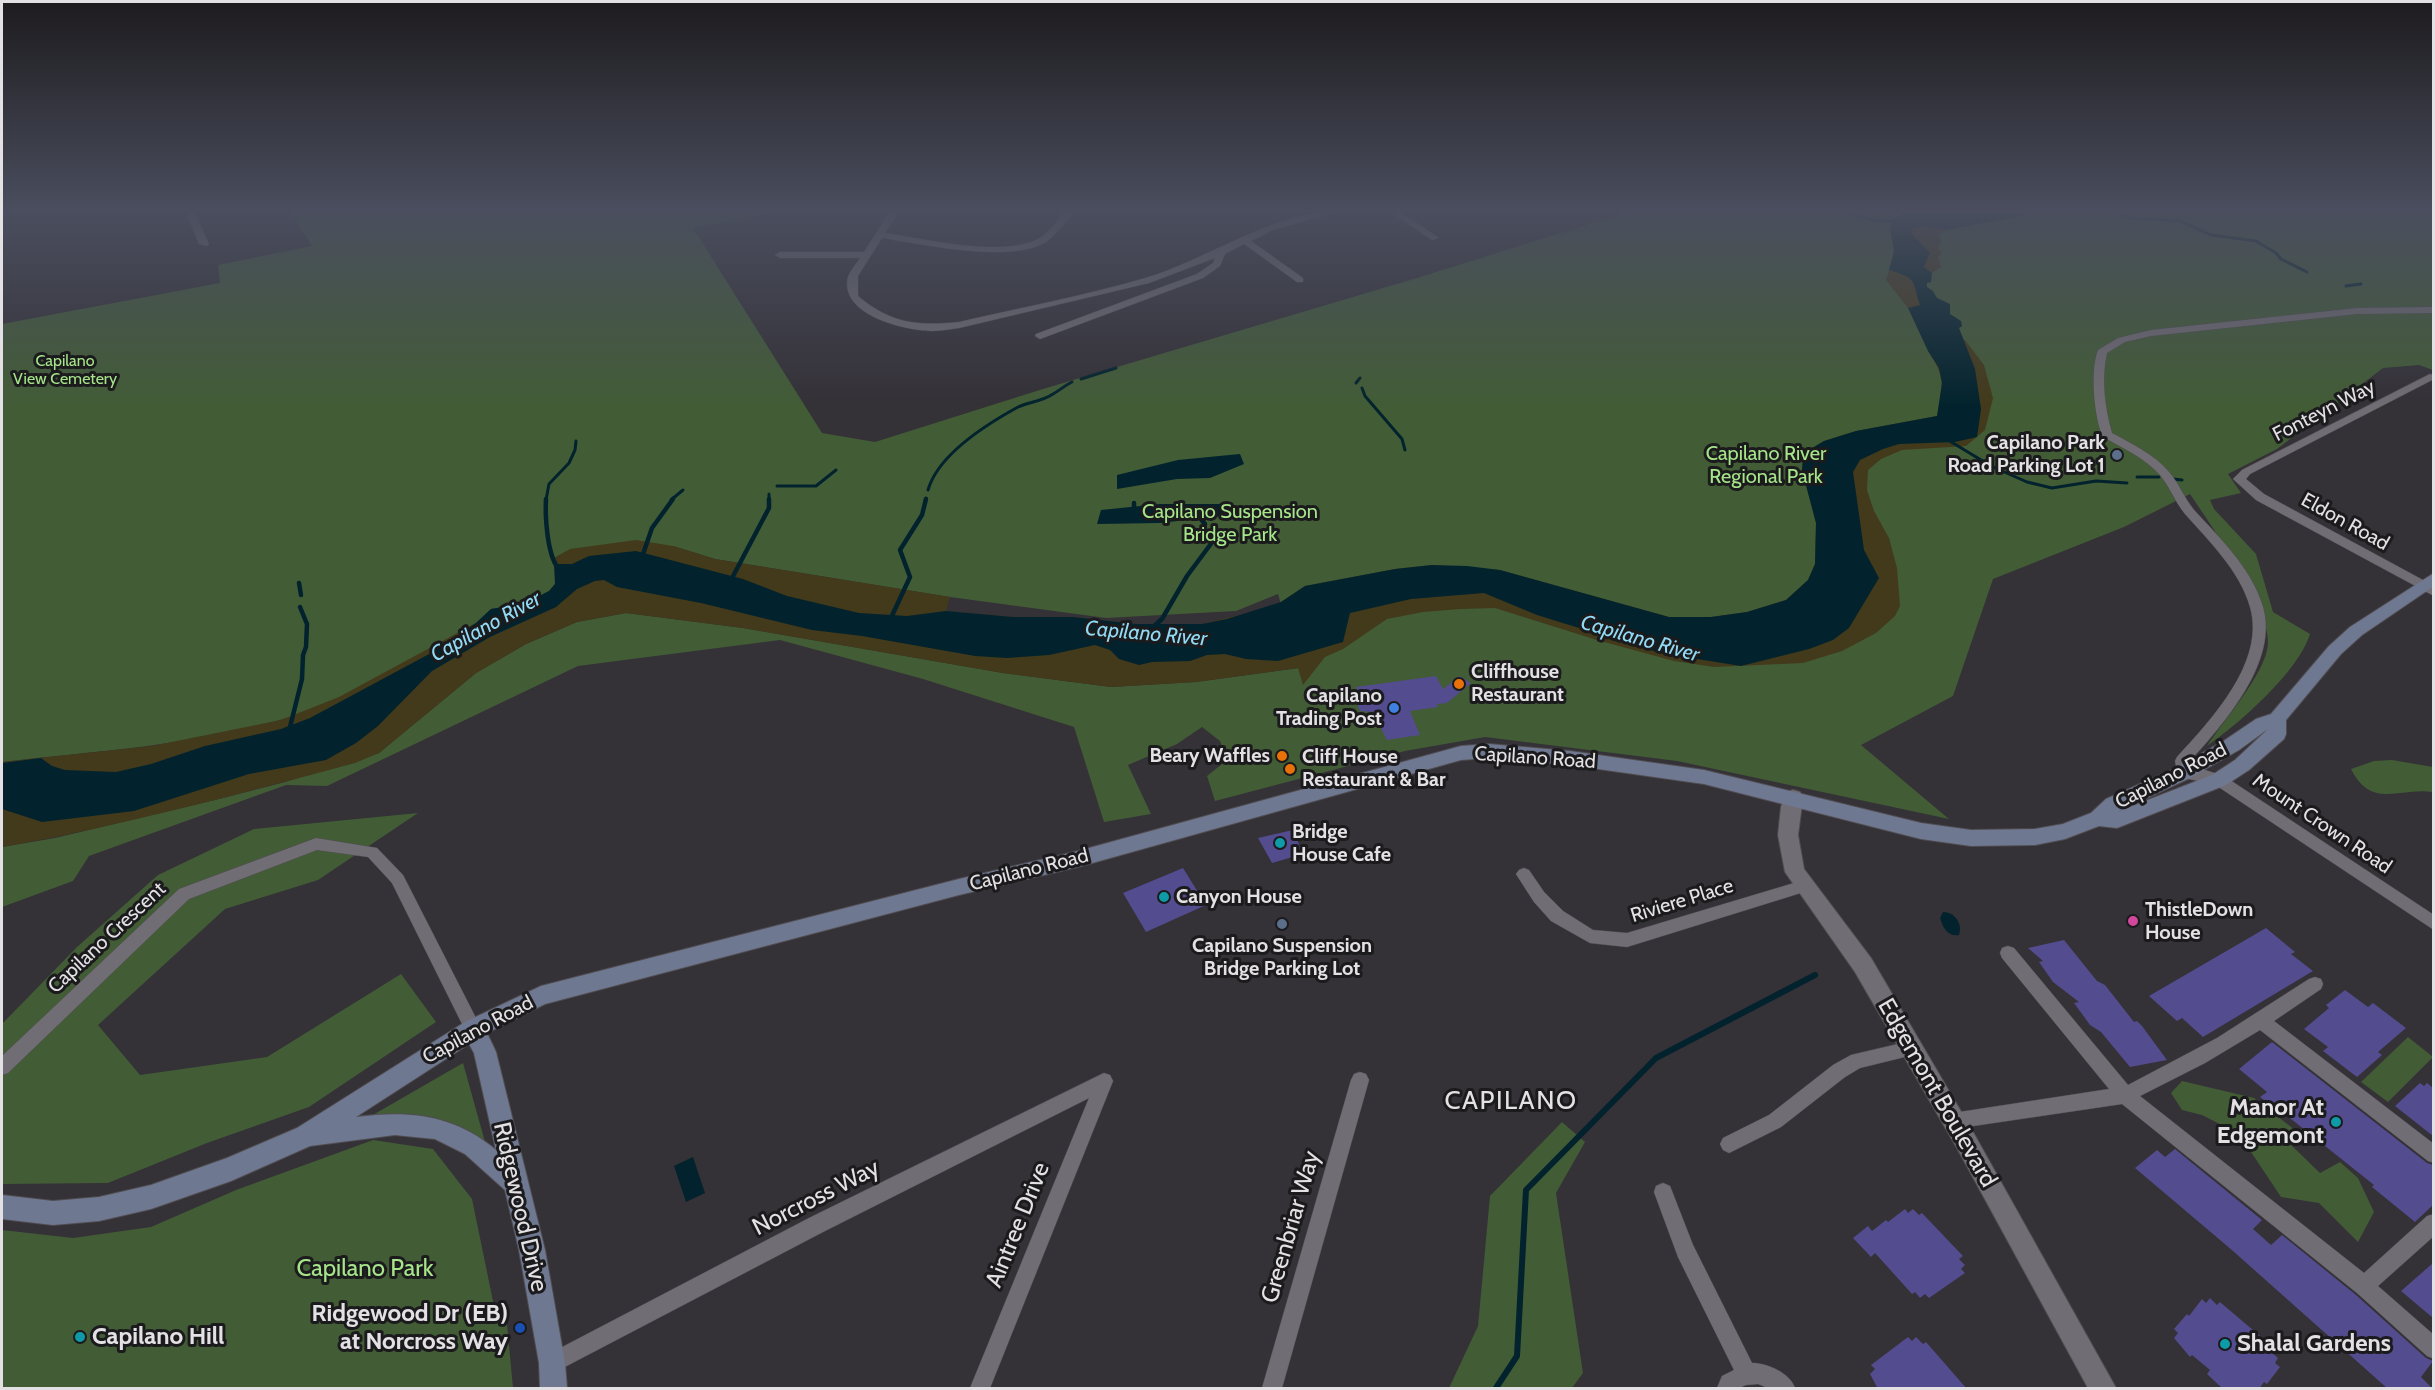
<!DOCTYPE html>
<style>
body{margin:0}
#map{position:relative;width:2435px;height:1390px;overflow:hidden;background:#343137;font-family:Cabin,sans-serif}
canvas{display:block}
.frame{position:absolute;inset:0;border:3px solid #e3e1e4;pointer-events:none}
</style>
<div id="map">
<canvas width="2435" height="1390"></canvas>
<div class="frame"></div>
</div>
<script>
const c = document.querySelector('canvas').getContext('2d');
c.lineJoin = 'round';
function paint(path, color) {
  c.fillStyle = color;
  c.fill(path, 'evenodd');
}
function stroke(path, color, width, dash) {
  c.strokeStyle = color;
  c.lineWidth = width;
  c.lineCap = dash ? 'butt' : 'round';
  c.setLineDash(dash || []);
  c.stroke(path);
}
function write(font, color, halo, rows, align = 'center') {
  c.font = font + ' Cabin,sans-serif';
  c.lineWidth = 6;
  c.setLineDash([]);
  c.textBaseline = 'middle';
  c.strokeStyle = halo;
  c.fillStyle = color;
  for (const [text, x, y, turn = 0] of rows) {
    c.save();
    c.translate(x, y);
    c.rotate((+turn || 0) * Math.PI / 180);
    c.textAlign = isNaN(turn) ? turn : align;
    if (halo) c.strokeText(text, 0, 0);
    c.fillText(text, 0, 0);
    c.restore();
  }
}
paint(new Path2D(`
 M290 211H777L693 228 822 433 875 442 1043 389 1417 278 1631 211H2433V370L2419 365 2383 368 2277 449 2228 474 2241 493 2210 500 2214 509 2256 554 2273 612 2310 634C2299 671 2239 724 2207 746 2223 721 2266 673 2268 644 2271 610 2210 524 2190 494L2124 527 1993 579 1953 696 1861 745 1949 819 1677 761 1485 737 1405 751 1215 801 1207 776 1227 760 1220 741 1202 727 1177 744 1128 765 1151 814 1104 822 1074 727 923 679 780 640 578 666 327 786 286 785 89 856 73 881 2 907V847L55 838 219 799 285 782 379 753 476 673 526 644 577 622 626 613 743 628 1003 673 1111 687 1196 682 1299 668 1278 594 1236 611 1106 618 950 597 715 559 673 546 555 572V584L549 591 526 603 491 609 476 623C415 656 346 701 280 720 190 746 95 751 2 762V324L220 283 218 265 312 246Z
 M2392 760 2433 767V792C2398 787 2372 810 2351 769L2374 761Z
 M418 813 318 880 225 909 98 1025 140 1075 267 1057 401 974 436 1022 309 1107 207 1143 108 1183 2 1184V1024L77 947 158 875 254 829Z
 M2408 1037 2433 1057 2388 1102 2361 1082Z
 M463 1063 487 1149 371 1116Z
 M2182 1081 2254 1098 2295 1130 2286 1140 2320 1173 2340 1162 2358 1178 2374 1212 2358 1242 2319 1203 2281 1197 2239 1134 2202 1115 2182 1110 2171 1093Z
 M1562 1122 1585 1142 1556 1193 1583 1373 1572 1388H1449L1478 1326 1490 1196Z
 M373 1140 433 1149 472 1199 494 1306 505 1303 513 1388H2V1230L73 1238 151 1227 236 1190Z`), '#425c36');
paint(new Path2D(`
 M1924 226 1947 230 1939 234 1941 242 1938 249 1942 252 1938 258 1941 267 1932 273 1924 267 1926 261 1911 233 1912 228Z
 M1889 270C1919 279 1912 280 1921 306L1908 308 1886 280Z
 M1965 340 1984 365 1993 398 1985 430 1966 446 1902 450 1881 459 1868 470 1867 490 1874 511 1889 538 1897 568 1900 606 1895 616 1876 633 1842 651 1803 663 1714 667 1674 661 1597 640 1495 608 1460 609 1423 612 1387 619 1343 649 1325 657 1303 685 1298 668 1196 682 1111 687 1003 673 743 628 626 613 577 622 526 644 476 673 379 753 355 763C239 794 121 826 2 847V762L152 746 281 720 339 697 476 623 523 621 556 607 558 563 554 564 552 559 570 549 636 540 673 546 715 559 950 597 946 611 1013 617H1073L1135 624H1202L1259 610 1281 602 1305 586 1395 569 1432 565 1500 570 1669 617H1711L1747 612 1786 600 1808 580 1815 564 1816 523 1802 470 1803 459 1809 450 1824 441 1856 431 1937 416C1944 386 1945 376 1928 351Z`), '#423a1a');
paint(new Path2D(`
 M1907 211H2048L1947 230 1924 226 1912 229 1911 233 1930 253 1924 267 1932 273 1931 282 1927 283V287L1933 291 1937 298 1950 304V314L1961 321 1962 326 1959 328 1975 369 1981 409 1977 437 1955 442 1899 444 1883 449 1860 460 1853 472 1864 550 1879 578 1849 628 1833 640 1809 649 1741 666 1660 653 1537 615 1484 593 1411 599 1350 613 1343 642 1278 661 1246 659 1225 654 1207 655 1190 661 1152 662 1139 665 1119 659 1110 650 1095 645 1049 655 1007 658 975 656 862 636 812 630 701 603 617 587 604 580 595 581 577 589 556 607 490 637 432 671 378 726 356 743 326 760 249 774 134 811 42 822 2 809V763L41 758 52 766 65 770 116 772 151 764 205 746 281 729 310 718 431 653 476 623 491 609 526 603 549 591 555 584 554 564H572L589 556 636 551 743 579 787 596 859 613 907 616 946 611 1013 617H1073L1135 624H1202L1227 619 1281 602 1305 586 1395 569 1432 565 1467 566 1500 570 1669 617H1711L1747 612 1786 600 1808 580 1815 564 1816 523 1802 470 1803 459 1809 450 1824 441 1856 431 1937 416 1942 383 1939 368 1928 351 1908 308 1920 305C1912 280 1918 279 1889 270L1894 251 1890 229 1892 220Z
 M1240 454 1244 464 1210 478 1177 479 1117 489V475L1178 460Z
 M1160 504H1221V516L1160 523 1097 524 1101 510Z
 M1943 912C1955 912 1963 924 1959 935 1948 937 1943 928 1940 918Z
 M693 1157 705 1193 686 1202 674 1166Z`), '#02232d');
stroke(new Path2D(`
 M1841 211 1873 220 1897 222
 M2111 211 2131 218 2180 221 2211 235 2256 241 2276 253 2281 259 2307 272
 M2346 286 2361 284
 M1081 379 1116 368
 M1356 383 1360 378
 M1362 388 1365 396 1402 439 1405 450
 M1948 440 1991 466 2027 482 2052 488 2096 481 2127 483
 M2137 477H2159
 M2173 479 2182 480
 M777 486H816L836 470
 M928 490C938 455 987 424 1018 407 1029 402 1043 401 1053 394 1060 390 1064 386 1072 382
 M769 494V500
 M546 500 549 484 569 463 575 450 576 441
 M671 500 683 490
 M925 500 926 498`), '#02232d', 3);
stroke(new Path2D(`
 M546 499C545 516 547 554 558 568
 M1134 503V507
 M1200 518 1205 524
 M642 557 652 528 673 499
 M731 580 769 508V499
 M299 583 301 595
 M890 620 910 577 900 550 922 515 926 499
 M1152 628 1162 619 1187 576 1216 537 1212 532
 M289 731 302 679 303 655 306 647 307 624 300 607`), '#02232d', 4.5);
stroke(new Path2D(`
 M1496 1388 1517 1356 1526 1190 1656 1058 1815 975`), '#02232d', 6);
paint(new Path2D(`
 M1436 676 1443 689 1460 676 1471 683 1447 703 1437 704 1438 707 1410 711 1420 735 1387 740 1373 712 1360 711 1352 691 1357 690 1356 687Z
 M1293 830 1303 854 1272 863 1258 838Z
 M1183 868 1206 905 1146 932 1123 893Z
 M2266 928 2295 952 2291 954 2313 971 2203 1037 2182 1018 2177 1021 2149 996Z
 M2064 940 2097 981 2105 985 2134 1022 2137 1021 2142 1026 2167 1060 2130 1067 2101 1032 2090 1025 2074 1003 2079 1002 2053 982 2039 962 2043 961 2028 948Z
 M2345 990 2368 1007 2373 1003 2406 1028 2378 1052 2382 1055 2357 1077 2323 1051 2328 1047 2304 1029 2329 1008 2326 1005Z
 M2272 1042 2427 1163 2433 1165V1205L2415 1222 2372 1187 2374 1185 2276 1107 2274 1108 2260 1097 2267 1092 2239 1069Z
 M2420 1083 2424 1086 2427 1083 2433 1088V1136L2395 1106Z
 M2175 1149 2262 1220 2253 1229 2271 1245 2282 1235 2356 1295 2426 1358 2433 1361 2421 1377 2433 1389H2388L2233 1251 2135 1168 2157 1150 2165 1157Z
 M1905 1209 1908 1213 1913 1209 1919 1215 1922 1213 1963 1256 1959 1259 1965 1265 1961 1269 1965 1273 1929 1298 1925 1294 1920 1298 1915 1292 1912 1294 1875 1253 1871 1257 1853 1238 1868 1226 1872 1231 1886 1220 1888 1222Z
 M2433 1263V1318L2401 1291Z
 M2210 1298 2217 1305 2220 1302 2274 1348 2271 1352 2278 1358 2275 1363 2280 1367 2267 1384 2264 1382 2259 1389H2223L2207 1374 2210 1370 2192 1355 2190 1357 2174 1338 2178 1333 2174 1329 2187 1314 2189 1316 2202 1299 2206 1303Z
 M1908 1337 1912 1341 1916 1337 1923 1344 1926 1342 1967 1389H1878L1870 1374 1875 1369 1871 1365Z`), '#534c8e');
const minor = new Path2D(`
 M186 211H194L209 244 207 246 199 244Z
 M890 211H899L885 233C925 239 999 257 1036 240 1048 234 1057 222 1065 211H1074C1066 222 1057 234 1046 242 1010 264 923 244 882 238L858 276V296C891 324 918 326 959 322 1020 308 1082 296 1142 279 1206 261 1273 211 1339 211L1273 230 1251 241 1303 278V282H1297L1244 244 1225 254 1220 266 1203 278 1040 339 1035 336 1036 334 1197 274 1213 263 1215 258 1149 283 959 328C950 329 940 331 931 331 904 330 839 315 848 277 850 271 856 264 860 258H780L775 255 780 252H864Z
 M1389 211H1399L1439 238 1432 240Z
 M2434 307V313L2357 314 2151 336 2125 342 2107 353C2101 379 2105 408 2112 433 2132 444 2154 454 2169 472 2179 483 2184 498 2194 510 2220 538 2252 569 2263 607 2279 662 2223 725 2189 762L2190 768 2205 770 2224 776 2434 915V930L2214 784 2178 777 2175 761 2177 757C2211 720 2266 662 2250 607 2240 571 2209 541 2185 514 2175 502 2170 487 2160 475 2145 458 2123 448 2103 437 2094 418 2090 370 2098 350L2118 338 2151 330 2357 308Z
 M2430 374 2434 375V379L2250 474 2246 479 2264 494 2434 586V596L2256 500 2233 479 2242 470Z
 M316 838 377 848 403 875 479 1024 481 1029 479 1034 473 1037 467 1034 392 883 368 857 317 850 189 899 8 1073 2 1075V1056L179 889Z
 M1524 868 1529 870 1544 892 1563 911 1593 930 1627 933 1804 880 1809 882 1812 886 1809 890 1804 892 1627 947 1590 943 1551 921 1534 902 1516 874 1519 870Z
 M2008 946 2014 948 2128 1085 2217 1038 2309 979 2315 977 2321 979 2323 984 2321 989 2274 1021 2434 1144V1163L2428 1161 2260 1030 2205 1063 2140 1096 2364 1273 2427 1216 2434 1214V1236L2378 1286 2434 1335V1359L2427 1356 2357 1293 2122 1104 1953 1129 1947 1127 1944 1121 1947 1115 1953 1113 2109 1089 2002 958 2000 953 2002 948Z
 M1911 1041 1917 1044 1920 1049 1917 1054 1860 1068 1845 1077 1781 1127 1729 1153 1723 1150 1720 1144 1723 1138 1769 1115 1833 1065 1851 1055Z
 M1360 1072 1366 1074 1369 1080 1282 1388H1262L1351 1080 1354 1074Z
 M1104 1073 1110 1075 1113 1081 990 1388H970L1089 1098 823 1232 559 1370 552 1373 545 1370 542 1363 545 1356 809 1218Z
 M1663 1183 1670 1186 1693 1245 1752 1363C1767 1363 1790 1373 1795 1388H1768L1758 1384 1746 1385 1739 1388H1717L1722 1376 1734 1370 1678 1257 1654 1192 1656 1186Z`);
const tertiary = new Path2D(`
 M1793 790 1800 792 1803 797 1798 835 1804 869 1871 958 1973 1132 2116 1388H2088L1957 1148 1855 972 1785 872 1778 835 1781 807 1786 792Z`);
const secondary = new Path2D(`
 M2434 573V586L2362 635 2341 654 2286 720V734L2284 739 2249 770 2226 785 2117 828 2099 826 2065 839 2035 845 1971 846 1921 839 1704 784 1570 765 1489 758 1461 760 1078 867 959 895 545 1004 487 1033 496 1052 545 1250 565 1363 567 1388H540L539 1363 519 1250 505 1190 465 1154 435 1139 395 1135 310 1146 231 1181 151 1209 99 1221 53 1225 2 1219V1195L53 1201 99 1197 151 1185 227 1158 297 1128 465 1022 541 986 959 879 1078 851 1461 746 1489 744 1570 751 1704 770 1921 823 1971 830 2035 829 2063 824 2091 813 2106 799 2176 768 2225 740 2256 719 2271 714 2329 646 2350 627ZM2268 729 2235 760 2212 775 2117 812 2190 778 2239 750ZM469 1044 474 1053 496 1150C454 1114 408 1110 356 1117Z`);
stroke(minor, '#504d51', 1);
stroke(tertiary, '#504d51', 2);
stroke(secondary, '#504d51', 2);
paint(minor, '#716d74');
paint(tertiary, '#716d74');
paint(secondary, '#6f7891');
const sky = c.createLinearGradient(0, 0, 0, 406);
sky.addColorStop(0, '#1d1b1e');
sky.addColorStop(0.52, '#4a4e5e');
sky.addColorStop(1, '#4a4e5e00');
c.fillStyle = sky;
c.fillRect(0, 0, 2435, 406);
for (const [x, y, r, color] of [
 [2117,455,6,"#5c6f8a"],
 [1459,684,6,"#e8710a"],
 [1394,708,6,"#3f7fe0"],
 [1282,756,6,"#e8710a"],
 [1290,769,6,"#e8710a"],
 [1280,843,6,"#0f9aa8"],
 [1164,897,6,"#0f9aa8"],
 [2133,921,6,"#d1479c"],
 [1282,924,6,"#5c6f8a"],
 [2336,1122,6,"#0f9aa8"],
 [520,1328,6,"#1a4fb4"],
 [80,1337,6,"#0f9aa8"],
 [2225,1344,6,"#0f9aa8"]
]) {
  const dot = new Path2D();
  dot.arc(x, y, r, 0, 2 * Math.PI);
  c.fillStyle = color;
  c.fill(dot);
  stroke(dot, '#1b1a1c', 2);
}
write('16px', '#a6e58a', '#1b1a1c', [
 ["Capilano",65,361],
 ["View Cemetery",65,379]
]);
write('20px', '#e3e1e4', '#1b1a1c', [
 ["Fonteyn Way",2324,411,-27],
 ["Eldon Road",2345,522,29],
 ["Capilano Road",1535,758,4],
 ["Capilano Road",2171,776,-27],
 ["Mount Crown Road",2322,824,34],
 ["Capilano Road",1029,870,-14],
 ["Riviere Place",1682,901,-17],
 ["Capilano Crescent",107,938,-43],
 ["Capilano Road",478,1030,-28]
]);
write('bold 20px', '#e3e1e4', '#1b1a1c', [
 ["Capilano Park",2105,443,"right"],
 ["Road Parking Lot 1",2105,466,"right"],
 ["Cliffhouse",1471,672],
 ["Restaurant",1471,695],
 ["Capilano",1382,696,"right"],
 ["Trading Post",1382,719,"right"],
 ["Beary Waffles",1270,756,"right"],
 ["Cliff House",1302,757],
 ["Restaurant & Bar",1302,780],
 ["Bridge",1292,832],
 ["House Cafe",1292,855],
 ["Canyon House",1176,897],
 ["ThistleDown",2145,910],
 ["House",2145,933],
 ["Capilano Suspension",1282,946,"center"],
 ["Bridge Parking Lot",1282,969,"center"]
], 'left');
write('20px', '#a6e58a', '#1b1a1c', [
 ["Capilano River",1766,454],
 ["Regional Park",1766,477],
 ["Capilano Suspension",1230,512],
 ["Bridge Park",1230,535]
]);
write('italic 21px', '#91daf5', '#1b1a1c', [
 ["Capilano River",486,627,-29],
 ["Capilano River",1146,634,5],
 ["Capilano River",1640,639,16]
]);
write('24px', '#e3e1e4', '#1b1a1c', [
 ["Edgemont Boulevard",1937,1093,60],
 ["Norcross Way",816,1198,-27],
 ["Ridgewood Drive",520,1207,77],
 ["Aintree Drive",1018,1225,-68],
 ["Greenbriar Way",1291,1227,-74]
]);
write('bold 24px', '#e3e1e4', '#1b1a1c', [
 ["Manor At",2324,1108],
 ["Edgemont",2324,1136],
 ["Ridgewood Dr (EB)",508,1314],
 ["at Norcross Way",508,1342],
 ["Capilano Hill",92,1337,"left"],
 ["Shalal Gardens",2237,1344,"left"]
], 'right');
write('24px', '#a6e58a', '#1b1a1c', [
 ["Capilano Park",365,1269]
]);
c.letterSpacing = '1.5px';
write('26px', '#e3e1e4', '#1b1a1c', [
 ["CAPILANO",1511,1101]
]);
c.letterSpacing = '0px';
</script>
